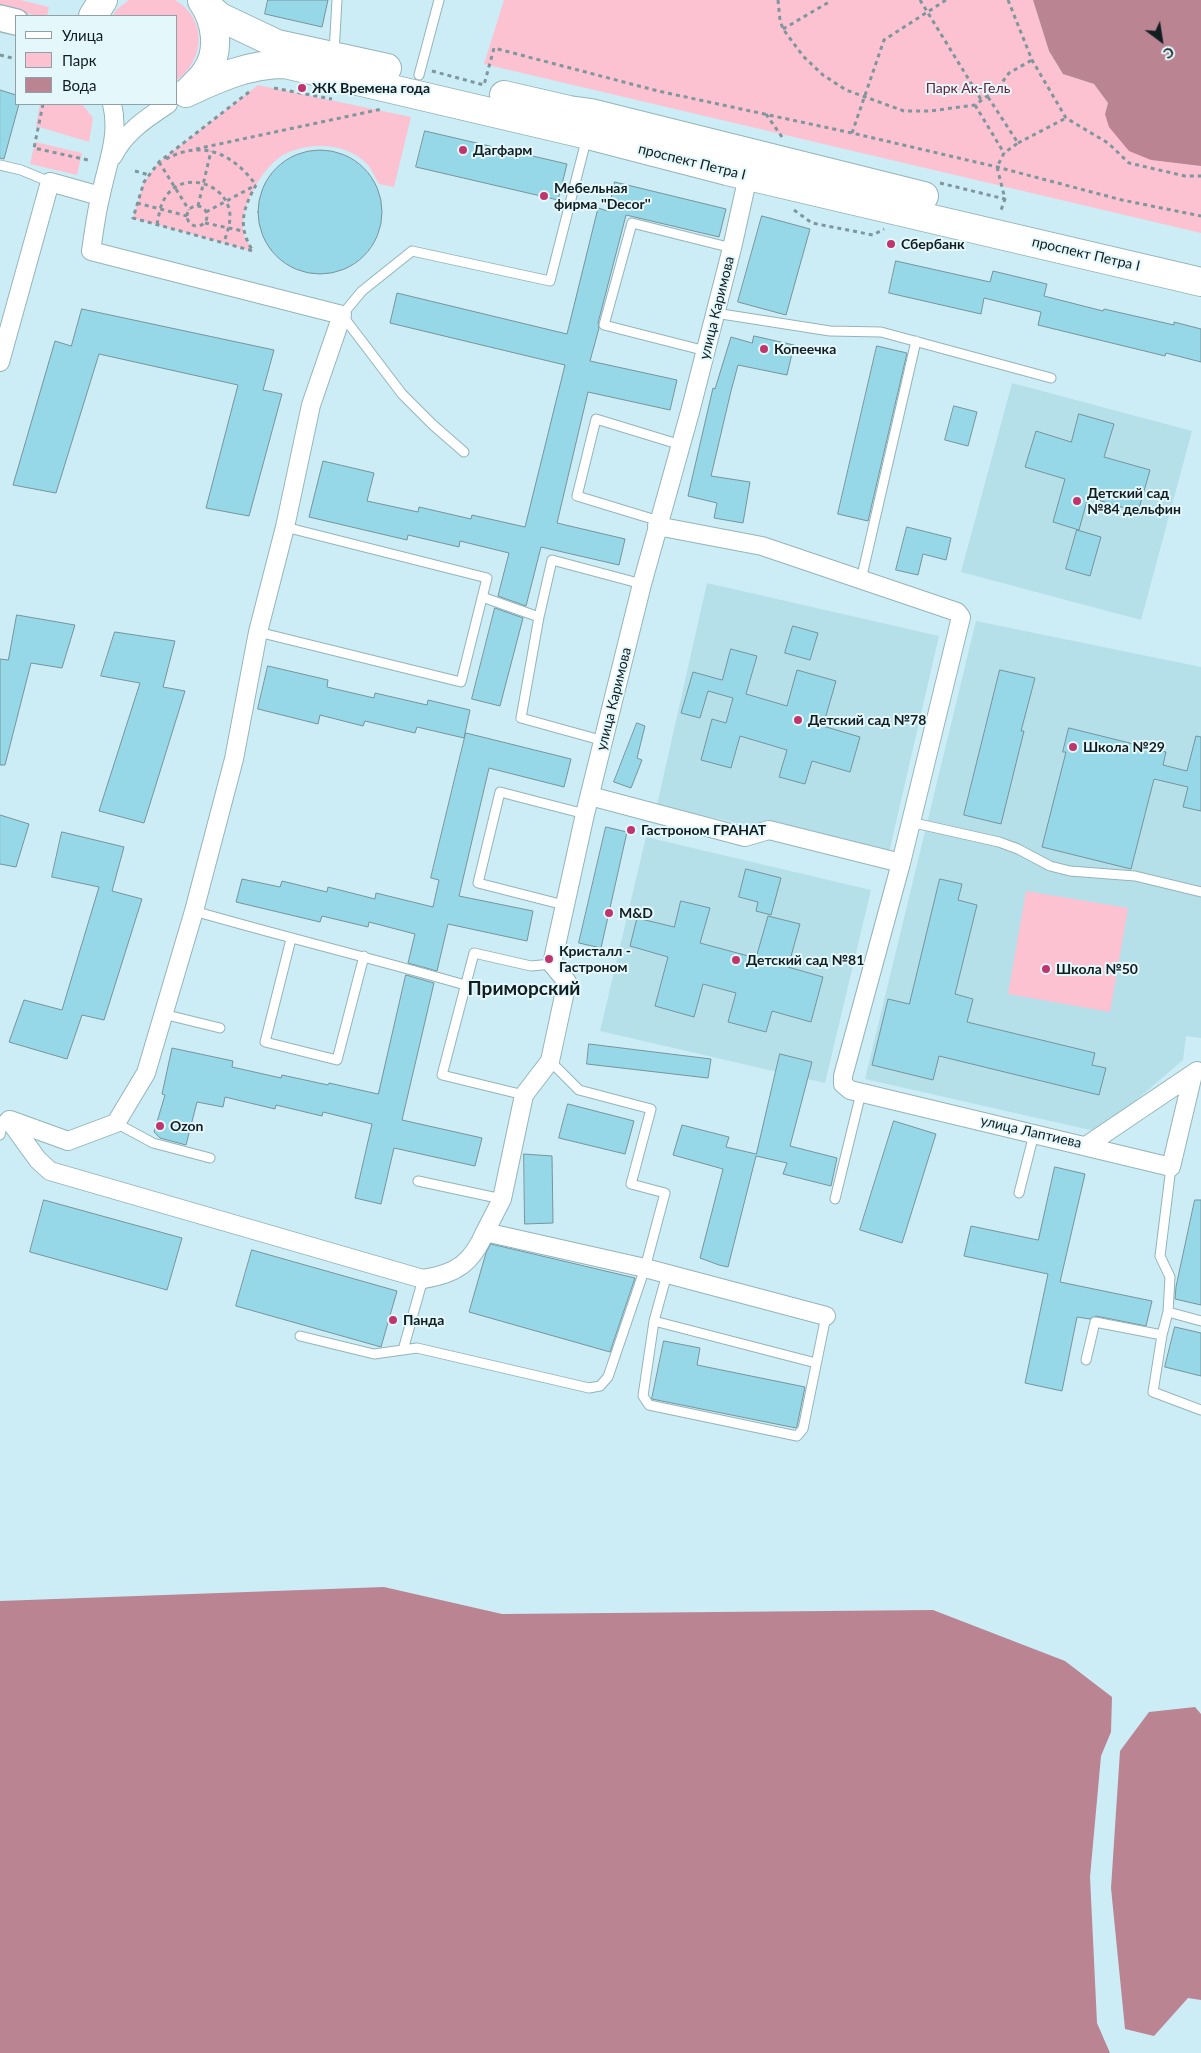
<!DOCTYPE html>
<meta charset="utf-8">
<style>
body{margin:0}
#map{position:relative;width:1201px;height:2053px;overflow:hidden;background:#ccedf5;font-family:Lato,sans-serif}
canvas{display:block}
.legend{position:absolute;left:15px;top:15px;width:162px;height:90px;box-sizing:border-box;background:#e4f8fc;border:1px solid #90a0a4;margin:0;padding:6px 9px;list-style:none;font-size:15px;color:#111d20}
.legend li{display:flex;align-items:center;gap:10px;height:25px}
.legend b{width:25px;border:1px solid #90a0a4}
.north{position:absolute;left:1136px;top:15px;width:50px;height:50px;-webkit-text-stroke:4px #e4f8fc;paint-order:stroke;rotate:149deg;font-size:14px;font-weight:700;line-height:20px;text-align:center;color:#111d20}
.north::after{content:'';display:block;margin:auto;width:18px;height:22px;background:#111d20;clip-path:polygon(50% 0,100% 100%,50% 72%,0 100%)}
</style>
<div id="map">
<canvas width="1201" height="2053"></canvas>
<ul class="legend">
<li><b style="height:6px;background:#fff"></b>Улица</li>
<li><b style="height:14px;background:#fcc2d1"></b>Парк</li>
<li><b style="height:14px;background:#ba8493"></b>Вода</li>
</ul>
<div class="north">С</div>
</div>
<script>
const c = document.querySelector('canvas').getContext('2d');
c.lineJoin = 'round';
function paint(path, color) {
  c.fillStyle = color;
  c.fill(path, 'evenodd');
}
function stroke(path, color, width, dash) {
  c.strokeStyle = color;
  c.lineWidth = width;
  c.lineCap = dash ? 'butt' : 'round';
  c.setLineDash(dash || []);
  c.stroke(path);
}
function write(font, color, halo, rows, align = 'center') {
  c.font = font + ' Lato,sans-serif';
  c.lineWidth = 4;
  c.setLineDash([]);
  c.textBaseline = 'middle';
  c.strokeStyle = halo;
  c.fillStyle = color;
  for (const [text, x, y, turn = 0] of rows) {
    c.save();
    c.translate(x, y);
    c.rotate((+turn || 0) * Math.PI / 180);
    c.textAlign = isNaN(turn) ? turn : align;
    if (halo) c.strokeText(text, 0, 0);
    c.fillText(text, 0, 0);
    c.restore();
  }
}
paint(new Path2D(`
 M1012 383 1192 431 1141 620 961 572Z
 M707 583 939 636 888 857 657 805Z
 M976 621 1201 667V1038L1186 1036 1183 1060 1099 1132 865 1079Z
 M646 837 871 890 825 1083 600 1031Z`), '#b6e0e9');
paint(new Path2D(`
 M0 0H20L49 7 47 16H38L0 7Z
 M129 0H175C208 19 205 60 176 81V16H112L117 9Z
 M504 0H1033L1049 51 1063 74 1094 84 1108 103 1105 114 1151 160 1201 166V233L484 64Z
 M258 85 411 117 394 187 379 184C375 178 372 169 367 164 346 143 313 142 287 153 265 162 240 206 243 230 243 237 249 244 253 251L133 218 144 182 159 162Z
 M40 104H82L93 118 89 142 36 126Z
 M35 142 82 153 77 175 30 164Z
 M1026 891 1128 908 1110 1012 1008 994Z`), '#fcc2d1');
paint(new Path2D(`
 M1033 0H1201V166L1151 160 1129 151 1109 127 1105 114 1108 103 1094 84 1063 74 1049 51Z
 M384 1587 502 1614 933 1610 1065 1661 1112 1697 1111 1732 1101 1756 1090 1877 1097 2023 1110 2053H0V1601Z
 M1195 1707 1201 1714V2000L1188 1998 1154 2036 1125 2029 1111 1888 1120 1751 1149 1712Z`), '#ba8493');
const building = new Path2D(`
 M268 0H328L322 27 265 14Z
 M0 90 16 95V104H19L4 159 0 158Z
 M425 131 567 164 558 200 416 167Z
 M258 212a62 62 0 1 1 124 0a62 62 0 1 1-124 0Z
 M615 182 726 209 719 237 626 215 598 323 599 328 590 361 677 380 670 410 588 392 557 523 625 539 619 565 541 547 526 606 498 596 509 553 460 541 459 547 408 535 407 540 309 517 323 461 374 473 367 501 418 512 419 507 471 519 472 515 525 527 565 365 390 323 397 293 567 334 598 208 608 211Z
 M762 216 810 229 786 315 738 302Z
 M896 261 990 282 993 271 1047 284 1044 296 1103 311 1104 309 1174 325V322L1201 329V362L1166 353 1165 356 1038 325 1041 312 984 298 981 314 889 293Z
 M82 309 274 350 263 390 282 394 249 516 206 508 238 385 99 354 56 493 13 485 55 341 71 346Z
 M754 336 794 345 787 375 738 365 731 391 711 476 750 482 743 523 714 518 717 503 688 496 713 388 715 389 731 337 752 343Z
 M877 346 907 353 868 521 838 514Z
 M954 406 977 412 968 446 945 440Z
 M1079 414 1114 424 1104 457 1150 470 1138 512 1088 497 1079 530 1053 522 1065 479 1025 467 1036 431 1071 442Z
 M907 527 951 538 946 560 923 554 918 575 896 570Z
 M1077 530 1101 537 1090 576 1066 569Z
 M495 608 523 618 500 706 472 699Z
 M17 615 75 625 62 668 31 663 5 765H0V659L8 660Z
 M793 626 818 633 810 660 785 653Z
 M115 632 175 641 163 687 185 691 144 823 99 811 140 683 101 676Z
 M731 649 757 656 746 694 787 706 797 670 836 681 823 726 860 737 850 772 812 761 805 784 779 777 787 750 740 736 731 768 701 760 712 719 726 723 733 698 708 691 700 718 681 713 693 672 722 680Z
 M268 666 328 680 327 687 374 698 375 693 427 705 428 700 470 710 464 738 417 727 415 733 365 721 363 726 320 715 318 724 258 709Z
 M1000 670 1035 678 1021 731H1024L1001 824 964 815Z
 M637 723 645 726 637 758 642 760 631 788 614 782Z
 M1069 728 1166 752 1163 765 1187 771 1196 736 1201 737V811L1183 807 1188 787 1154 779 1131 869 1042 847 1066 752H1063Z
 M466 733 571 759 564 787 489 768 459 896 533 911 527 941 448 924 437 971 408 963 415 934 369 922 368 927 322 916 320 922 236 902 242 879 280 887 282 881 327 892 328 887 375 899 376 893 433 907 439 880 431 878Z
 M0 815 29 824 16 867 0 864Z
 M606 827 627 832 601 948 579 943Z
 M62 832 124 847 112 891 142 899 104 1020 82 1015 67 1059 9 1042 24 1000 62 1010 99 887 52 877Z
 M746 869 781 878 771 915 756 911 758 902 739 897Z
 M940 879 962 884 958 900 977 905 955 994 973 999 967 1022 1095 1053 1092 1065 1106 1068 1099 1095 939 1056 933 1080 872 1065 888 999 909 1004Z
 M681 901 710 908 700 943 756 958 768 916 800 924 788 967 823 977 811 1022 772 1011 766 1032 728 1022 736 993 703 984 694 1017 655 1006 668 957 630 946 637 918 674 927Z
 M406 975 434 983 402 1120 482 1138 475 1166 394 1148 381 1204 355 1198 372 1124 323 1112 322 1116 276 1105 275 1109 225 1097 223 1107 197 1102 186 1145 160 1138 154 1132 165 1095 162 1094 172 1048 233 1061 232 1067 281 1078 282 1075 328 1085 329 1083 378 1094Z
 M589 1044 711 1059 708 1078 587 1064Z
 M780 1054 812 1062 790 1146 837 1158 831 1186 783 1174 787 1163 756 1156 728 1267 719 1265 700 1258 723 1169 673 1155 682 1125 729 1137 726 1147 756 1154Z
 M568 1104 634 1121 625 1154 559 1138Z
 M894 1121 936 1134 902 1243 860 1230Z
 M524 1154 552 1156 553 1223 525 1224Z
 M1055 1167 1085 1174 1060 1282 1152 1301 1146 1326 1096 1316 1090 1319 1077 1317 1062 1391 1025 1383 1048 1274 964 1256 971 1226 1038 1240Z
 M44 1200 182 1238 167 1290 30 1252Z
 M1195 1200H1201V1305L1175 1299 1176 1287Z
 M491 1244 635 1278 610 1352 469 1312 486 1253Z
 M252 1250 397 1291 381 1347 236 1306Z
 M1175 1327 1201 1333V1376L1165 1367Z
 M664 1341 700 1348 697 1365 805 1387 797 1426 796 1428 652 1399Z`);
paint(building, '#96d8e7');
stroke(building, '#76949b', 1);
const service = new Path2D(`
 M334 53 337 0
 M419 75 439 0
 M0 165 21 170 50 182
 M715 313 830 331 881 332 1051 378
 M706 351 604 325 632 223 732 248
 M464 452 433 425 402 394 342 315 362 291 412 251 550 281 587 137
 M659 521 577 496 596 419 681 445
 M861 580 916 341
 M482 597 539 617
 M258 632 461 682 487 578 285 527
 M604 741 521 718 539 617 552 560 642 584
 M910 822 999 842 1018 849 1050 866 1070 871 1135 876 1201 892
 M564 905 478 883 500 792 585 814
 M194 911C284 937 375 959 465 985
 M291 939 265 1042 337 1060 364 956
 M163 1014 220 1028
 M524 1095 442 1075 474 953 531 966 552 964
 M116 1123 153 1143 210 1158
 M0 1135 4 1119
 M1171 1167 1160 1256 1170 1277 1168 1312 1201 1321
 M418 1181 502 1199
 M1019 1193 1034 1134
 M835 1199 861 1093
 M667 1274 654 1321 816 1363
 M654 1321 643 1396 649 1405 797 1436 803 1429 826 1316
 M1162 1335 1153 1392 1201 1410
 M300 1336 374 1354 417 1348 589 1388 600 1386 608 1377 645 1268 665 1193 631 1184 651 1109 579 1090 550 1061
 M403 1350 423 1279
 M1086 1360 1095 1322 1162 1335 1168 1312`);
const minor = new Path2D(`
 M113 156C125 132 147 118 168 104
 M0 362 50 182 100 196
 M657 526 762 546 957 612 961 617 901 863 843 1076V1084L850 1090 1171 1167 1193 1074
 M590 796 745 837 769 830 901 863
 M9 1120 38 1160 50 1171 423 1279C456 1274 472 1263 485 1232L645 1268 826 1316
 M10 1120 68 1141 116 1123 146 1073 194 911 234 759 258 632 285 527 311 405 342 315 91 251C94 232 96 213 101 194 107 164 120 135 112 104
 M1086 1146 1197 1071
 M485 1232 502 1199 524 1095 550 1061 567 982 552 964 585 814 642 584 690 412 732 248 750 167`);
const secondary = new Path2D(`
 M0 18 16 22`);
const primary = new Path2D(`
 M204 3 220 17 277 44 387 68
 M93 16 103 0
 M190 90C195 84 202 79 206 72 221 51 216 21 202 1
 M186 93C218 78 248 64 285 64L588 135 727 171 1201 282
 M504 95 569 110 591 113 924 196`);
stroke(service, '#94b4bb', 11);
stroke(minor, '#94b4bb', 20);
stroke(secondary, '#94b4bb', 28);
stroke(primary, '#94b4bb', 30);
stroke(new Path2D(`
 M778 0 780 20 783 29 803 56 823 75 846 90 904 111H930L975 105 998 88 1009 73 1032 60
 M920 0 982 101
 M1008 0 1032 60 1066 118 1108 143 1129 163 1185 176H1201
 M783 29 829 2
 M0 55 16 59
 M432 71 484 85 494 48 658 91 852 133 997 167 1122 200 1201 216
 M274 88 332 99
 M249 92 159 162 144 182 133 218 253 251C237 227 243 208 256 185
 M988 97 1018 143 1004 153
 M43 104 34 148 88 160
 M975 105 1004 153 997 167 1005 199 1000 213
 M766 114 782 137
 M852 133 884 40 946 0
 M1018 143 1066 118
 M196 149 382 109
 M166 159C203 139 233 154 256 185
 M159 162 189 210
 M135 171 149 175
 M940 183 1005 199
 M137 203 187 216
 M187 216a10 10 0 1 1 20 0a10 10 0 1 1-20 0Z
 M198 206 211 151
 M794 210 812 223 873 235 884 229
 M206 212 256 185
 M205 223 243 231
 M157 224C159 216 160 205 165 198 182 169 229 183 230 216 230 225 227 233 224 242`), '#7e969c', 3, [4, 4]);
stroke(service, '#fff', 9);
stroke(minor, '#fff', 18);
stroke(secondary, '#fff', 25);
stroke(primary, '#fff', 28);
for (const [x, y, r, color] of [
 [302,88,5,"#c0356d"],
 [463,150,5,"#c0356d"],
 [544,196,5,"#c0356d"],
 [891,244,5,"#c0356d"],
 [764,349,5,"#c0356d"],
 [1077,501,5,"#c0356d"],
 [798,720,5,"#c0356d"],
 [1073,747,5,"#c0356d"],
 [631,830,5,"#c0356d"],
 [609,913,5,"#c0356d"],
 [549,959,5,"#c0356d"],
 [736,960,5,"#c0356d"],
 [1046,969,5,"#c0356d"],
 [160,1126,5,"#c0356d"],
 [393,1320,5,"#c0356d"]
]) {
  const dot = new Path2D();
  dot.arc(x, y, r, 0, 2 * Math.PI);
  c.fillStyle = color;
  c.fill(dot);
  stroke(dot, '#e4f8fc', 2);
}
write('bold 14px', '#111d20', '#e4f8fc', [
 ["ЖК Времена года",312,88],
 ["Дагфарм",473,150],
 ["Мебельная",554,188],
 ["фирма ''Decor''",554,204],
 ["Сбербанк",901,244],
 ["Копеечка",774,349],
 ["Детский сад",1087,493],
 ["№84 дельфин",1087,509],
 ["Детский сад №78",808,720],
 ["Школа №29",1083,747],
 ["Гастроном ГРАНАТ",641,830],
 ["M&D",619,913],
 ["Кристалл -",559,951],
 ["Гастроном",559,967],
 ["Детский сад №81",746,960],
 ["Школа №50",1056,969],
 ["Ozon",170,1126],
 ["Панда",403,1320]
], 'left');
write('14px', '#67243d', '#e4f8fc', [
 ["Парк Ак-Гель",968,88]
]);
write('14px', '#111d20', '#e4f8fc', [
 ["проспект Петра I",692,162,14],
 ["проспект Петра I",1086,254,13],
 ["улица Каримова",717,308,-76],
 ["улица Каримова",614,699,-76],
 ["улица Лаптиева",1031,1132,13]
]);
write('bold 19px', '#111d20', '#e4f8fc', [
 ["Приморский",524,989]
]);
</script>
